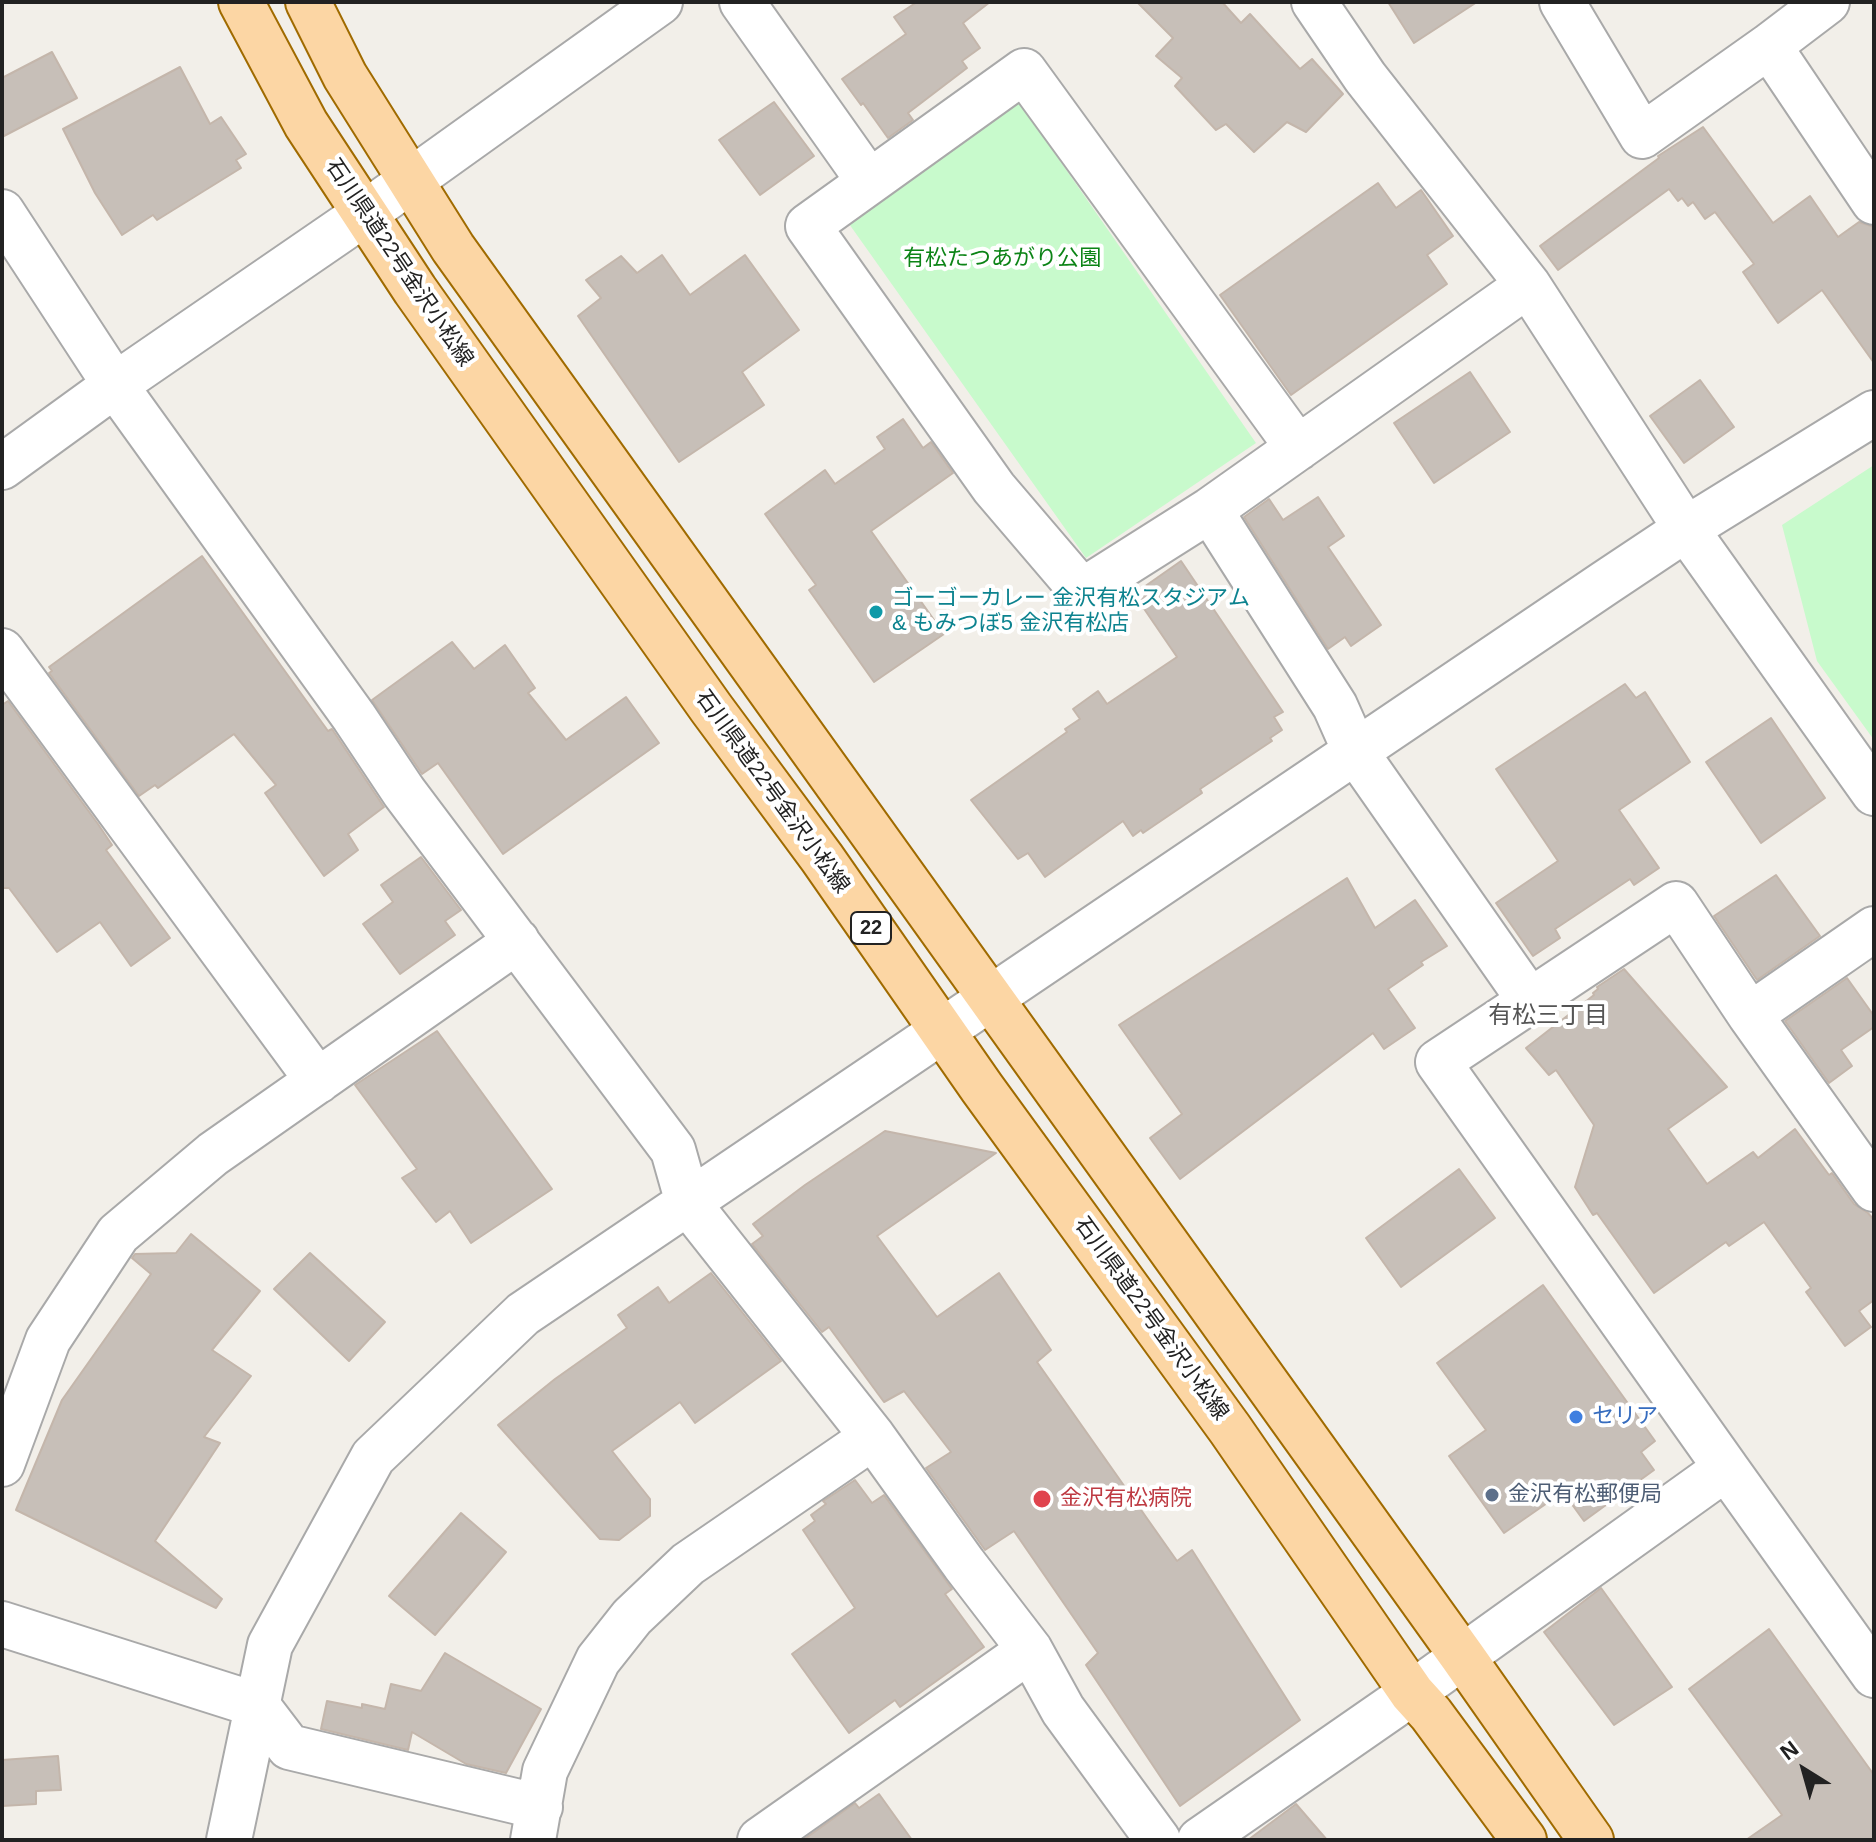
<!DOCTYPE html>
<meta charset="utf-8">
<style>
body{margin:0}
#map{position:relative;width:1876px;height:1842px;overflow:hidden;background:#f2efe9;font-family:Arial,sans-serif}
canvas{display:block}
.frame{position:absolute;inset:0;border:4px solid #222;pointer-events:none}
.north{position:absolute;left:1764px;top:1730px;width:80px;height:80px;-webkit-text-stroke:6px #fff;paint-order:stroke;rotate:323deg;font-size:22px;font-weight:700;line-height:32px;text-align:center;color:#222}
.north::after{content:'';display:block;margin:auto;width:28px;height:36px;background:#222;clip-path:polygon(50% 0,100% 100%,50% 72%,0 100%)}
</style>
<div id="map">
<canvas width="1876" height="1842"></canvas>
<div class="frame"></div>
<div class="north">N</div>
</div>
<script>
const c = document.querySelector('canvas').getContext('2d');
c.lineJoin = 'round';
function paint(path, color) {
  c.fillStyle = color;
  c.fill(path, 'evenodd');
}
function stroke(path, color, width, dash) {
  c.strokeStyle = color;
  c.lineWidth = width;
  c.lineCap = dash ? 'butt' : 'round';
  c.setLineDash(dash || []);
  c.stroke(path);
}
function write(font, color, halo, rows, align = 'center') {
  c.font = font + ' Arial,"Noto Sans JP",sans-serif';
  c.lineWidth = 8;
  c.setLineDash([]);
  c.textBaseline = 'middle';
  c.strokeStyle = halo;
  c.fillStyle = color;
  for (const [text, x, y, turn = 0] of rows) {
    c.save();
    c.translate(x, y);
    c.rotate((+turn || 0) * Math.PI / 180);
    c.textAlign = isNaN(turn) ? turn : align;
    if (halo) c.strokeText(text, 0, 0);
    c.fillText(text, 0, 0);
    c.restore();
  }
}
paint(new Path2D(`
 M1015 96 1256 443 1086 558 847 221Z
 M1874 465V740L1817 661 1782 525Z`), '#c8facc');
const building = new Path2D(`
 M917 2H990L963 23 980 48 962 61 967 68 908 113 913 120 888 138 863 103 861 105 842 79 906 34 894 17Z
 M1137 2H1222L1241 23 1250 14 1300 69 1312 59 1343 94 1306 132 1287 122 1254 152 1226 124 1216 130 1175 86 1182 78 1156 56 1173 38Z
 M1388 2H1477L1414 43Z
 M52 52 77 98 2 137V78Z
 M180 67 210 124 221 117 246 154 236 160 241 168 157 220 153 215 122 235 95 193 63 129Z
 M774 102 814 156 760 195 719 140Z
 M1703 127 1773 223 1810 196 1838 237 1859 222 1874 227V363L1822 290 1778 323 1743 272 1754 264 1715 212 1705 219 1693 202 1688 206 1682 198 1678 201 1669 189 1558 270 1540 246 1659 158 1658 156Z
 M1378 183 1396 208 1421 190 1453 236 1427 255 1447 284 1291 395 1220 295Z
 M662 255 690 295 745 255 799 330 742 372 764 405 679 462 578 316 601 298 586 280 621 256 637 273Z
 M1470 372 1510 432 1434 483 1394 423Z
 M1700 380 1734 427 1684 463 1650 416Z
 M903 419 923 448 931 442 953 473 871 531 944 634 874 682 809 590 816 585 765 514 825 470 835 484 885 449 877 437Z
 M1318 497 1344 536 1328 547 1381 625 1351 646 1345 637 1328 649 1244 517 1269 499 1283 520Z
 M202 556 328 731 332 729 384 807 348 834 358 850 324 876 265 793 276 785 234 734 158 788 155 785 139 796 49 673 52 671 49 667Z
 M1181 561 1283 712 1274 717 1282 730 1270 738 1272 741 1200 789 1202 793 1143 833 1141 830 1133 836 1123 821 1045 877 1028 853 1018 859 971 800 1067 732 1065 729 1080 719 1073 709 1098 691 1107 704 1177 657 1134 594Z
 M452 642 474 669 505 645 535 688 528 693 566 740 626 697 659 743 503 854 438 763 422 774 372 700Z
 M1625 684 1636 698 1645 692 1690 762 1619 810 1659 868 1634 885 1630 879 1555 929 1560 938 1533 956 1496 903 1558 861 1496 769Z
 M8 701 98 824 112 845 106 850 170 938 131 966 100 922 57 952 9 888H2V705Z
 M1771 718 1825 798 1761 843 1706 762Z
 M421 857 461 910 445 921 455 935 400 974 363 924 393 902 381 885Z
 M1776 875 1820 936 1757 980 1714 916Z
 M1347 878 1375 928 1415 900 1447 946 1421 962 1423 965 1388 989 1415 1028 1384 1049 1373 1033 1180 1179 1150 1138 1182 1114 1119 1025Z
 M1624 969 1727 1087 1668 1129 1707 1184 1753 1152 1758 1158 1795 1129 1829 1175 1832 1173 1854 1204 1868 1213 1874 1220V1300L1859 1311 1871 1327 1845 1346 1806 1292 1811 1288 1764 1222 1729 1246 1726 1242 1654 1293 1597 1213 1593 1215 1575 1187 1594 1125 1556 1070 1549 1075 1526 1048 1594 995 1593 993 1598 989 1597 987Z
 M1847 978 1874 1016V1027L1841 1050 1852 1066 1829 1083 1785 1021Z
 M437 1031 552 1189 471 1243 450 1211 436 1222 402 1178 417 1169 355 1085Z
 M885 1131 996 1153 877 1236 937 1317 999 1273 1051 1350 1037 1362 1177 1561 1192 1550 1300 1720 1180 1806 1086 1665 1098 1653 1014 1531 985 1550 926 1468 951 1452 904 1391 884 1402 829 1327 822 1332 752 1244 763 1236 753 1224 805 1185Z
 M1459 1169 1495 1218 1401 1287 1366 1238Z
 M191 1234 260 1291 212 1350 251 1376 204 1437 220 1443 155 1541 222 1599 216 1608 16 1510 62 1400 151 1274 132 1258 135 1254 176 1253Z
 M310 1253 385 1322 349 1361 274 1289Z
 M711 1273 781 1361 695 1423 680 1402 612 1451 650 1499V1516L619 1540 600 1539 498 1425 555 1379 627 1328 618 1315 658 1287 669 1303Z
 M1543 1285 1655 1441 1641 1452 1654 1470 1584 1521 1563 1492 1504 1533 1449 1456 1486 1430 1437 1363Z
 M855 1480 872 1503 884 1495 952 1589 945 1594 984 1647 900 1707 895 1700 849 1733 792 1654 855 1608 803 1530 815 1521 811 1515 826 1504 823 1501Z
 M461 1513 506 1552 435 1635 389 1596Z
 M1601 1588 1672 1687 1614 1725 1544 1632Z
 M1769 1629 1874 1775V1840H1746L1782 1815 1689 1689Z
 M445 1653 541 1709 506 1773 466 1764 412 1732 408 1750 321 1729 327 1701 362 1708V1704L385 1709 391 1684 421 1691Z
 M58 1756 61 1790 36 1791V1804L2 1806V1760Z
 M879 1794 912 1840H803L855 1803 859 1808Z
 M1296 1804 1327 1840H1248Z`);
paint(building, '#c7bfb8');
stroke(building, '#c4b6ab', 2);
const minor = new Path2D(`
 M742 2 868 180
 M1314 2 1365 77 1528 285 1686 529 1874 793
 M1562 2 1642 136 1769 46
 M1827 2 1769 46 1874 202
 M2 212 115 385 354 717 404 792 673 1150 688 1203 873 1437 964 1564 1030 1650 1063 1710 1158 1840
 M1298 448 1024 71 808 226 994 488 1082 591 1210 510 1528 285
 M2 467 115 385 364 214 660 2
 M1210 510 1335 706 1355 751 1530 1001
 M2 651 318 1081
 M1750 1015 1874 929
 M2 1464 48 1340 118 1234 213 1154 517 941
 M1726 1468 1874 1675
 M2 1624 257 1705 289 1747 540 1807
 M229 1840 270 1645 373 1457 523 1314 1605 583 1686 529 1874 413
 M533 1840 545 1771 598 1660 632 1617 688 1564 873 1437
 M760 1840 1030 1650
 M1200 1840 1412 1693 1726 1468 1438 1062 1676 904 1750 1015 1874 1189`);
const major = new Path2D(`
 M241 2 306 124 415 290 711 708 822 858 982 1088 1230 1429 1412 1693 1431 1714 1524 1840
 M308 2 345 76 453 248 1462 1656 1591 1840`);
stroke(minor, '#a9a9a9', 48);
stroke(major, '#a06b00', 48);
stroke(minor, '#fff', 44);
stroke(major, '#fcd6a4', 44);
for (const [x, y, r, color] of [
 [876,612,8,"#0f9aa8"],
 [1576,1417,8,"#3f7fe0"],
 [1492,1495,8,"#5c6f8a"],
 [1042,1499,10,"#e0444e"]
]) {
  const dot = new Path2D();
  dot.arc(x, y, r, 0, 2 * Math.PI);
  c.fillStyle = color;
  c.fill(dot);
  stroke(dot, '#fff', 3);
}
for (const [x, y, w] of [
 [871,928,40]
]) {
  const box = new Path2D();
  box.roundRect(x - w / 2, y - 16, w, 32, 6);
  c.fillStyle = '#fff';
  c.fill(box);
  stroke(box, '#222', 2);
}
write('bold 20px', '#222', null, [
 ["22",871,928]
]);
write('22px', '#0c8416', '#fff', [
 ["有松たつあがり公園",1002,259]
]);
write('22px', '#222', '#fff', [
 ["石川県道22号金沢小松線",399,263,56],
 ["石川県道22号金沢小松線",772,792,54],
 ["石川県道22号金沢小松線",1151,1319,54]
]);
write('22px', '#0d838f', '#fff', [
 ["ゴーゴーカレー 金沢有松スタジアム",892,599],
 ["& もみつぼ5 金沢有松店",892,624]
], 'left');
write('22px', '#366cbe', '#fff', [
 ["セリア",1592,1417]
], 'left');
write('22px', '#4e5e75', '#fff', [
 ["金沢有松郵便局",1508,1495]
], 'left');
write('22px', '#be3a42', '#fff', [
 ["金沢有松病院",1060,1499]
], 'left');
write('24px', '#555', '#fff', [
 ["有松三丁目",1548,1016]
]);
</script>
